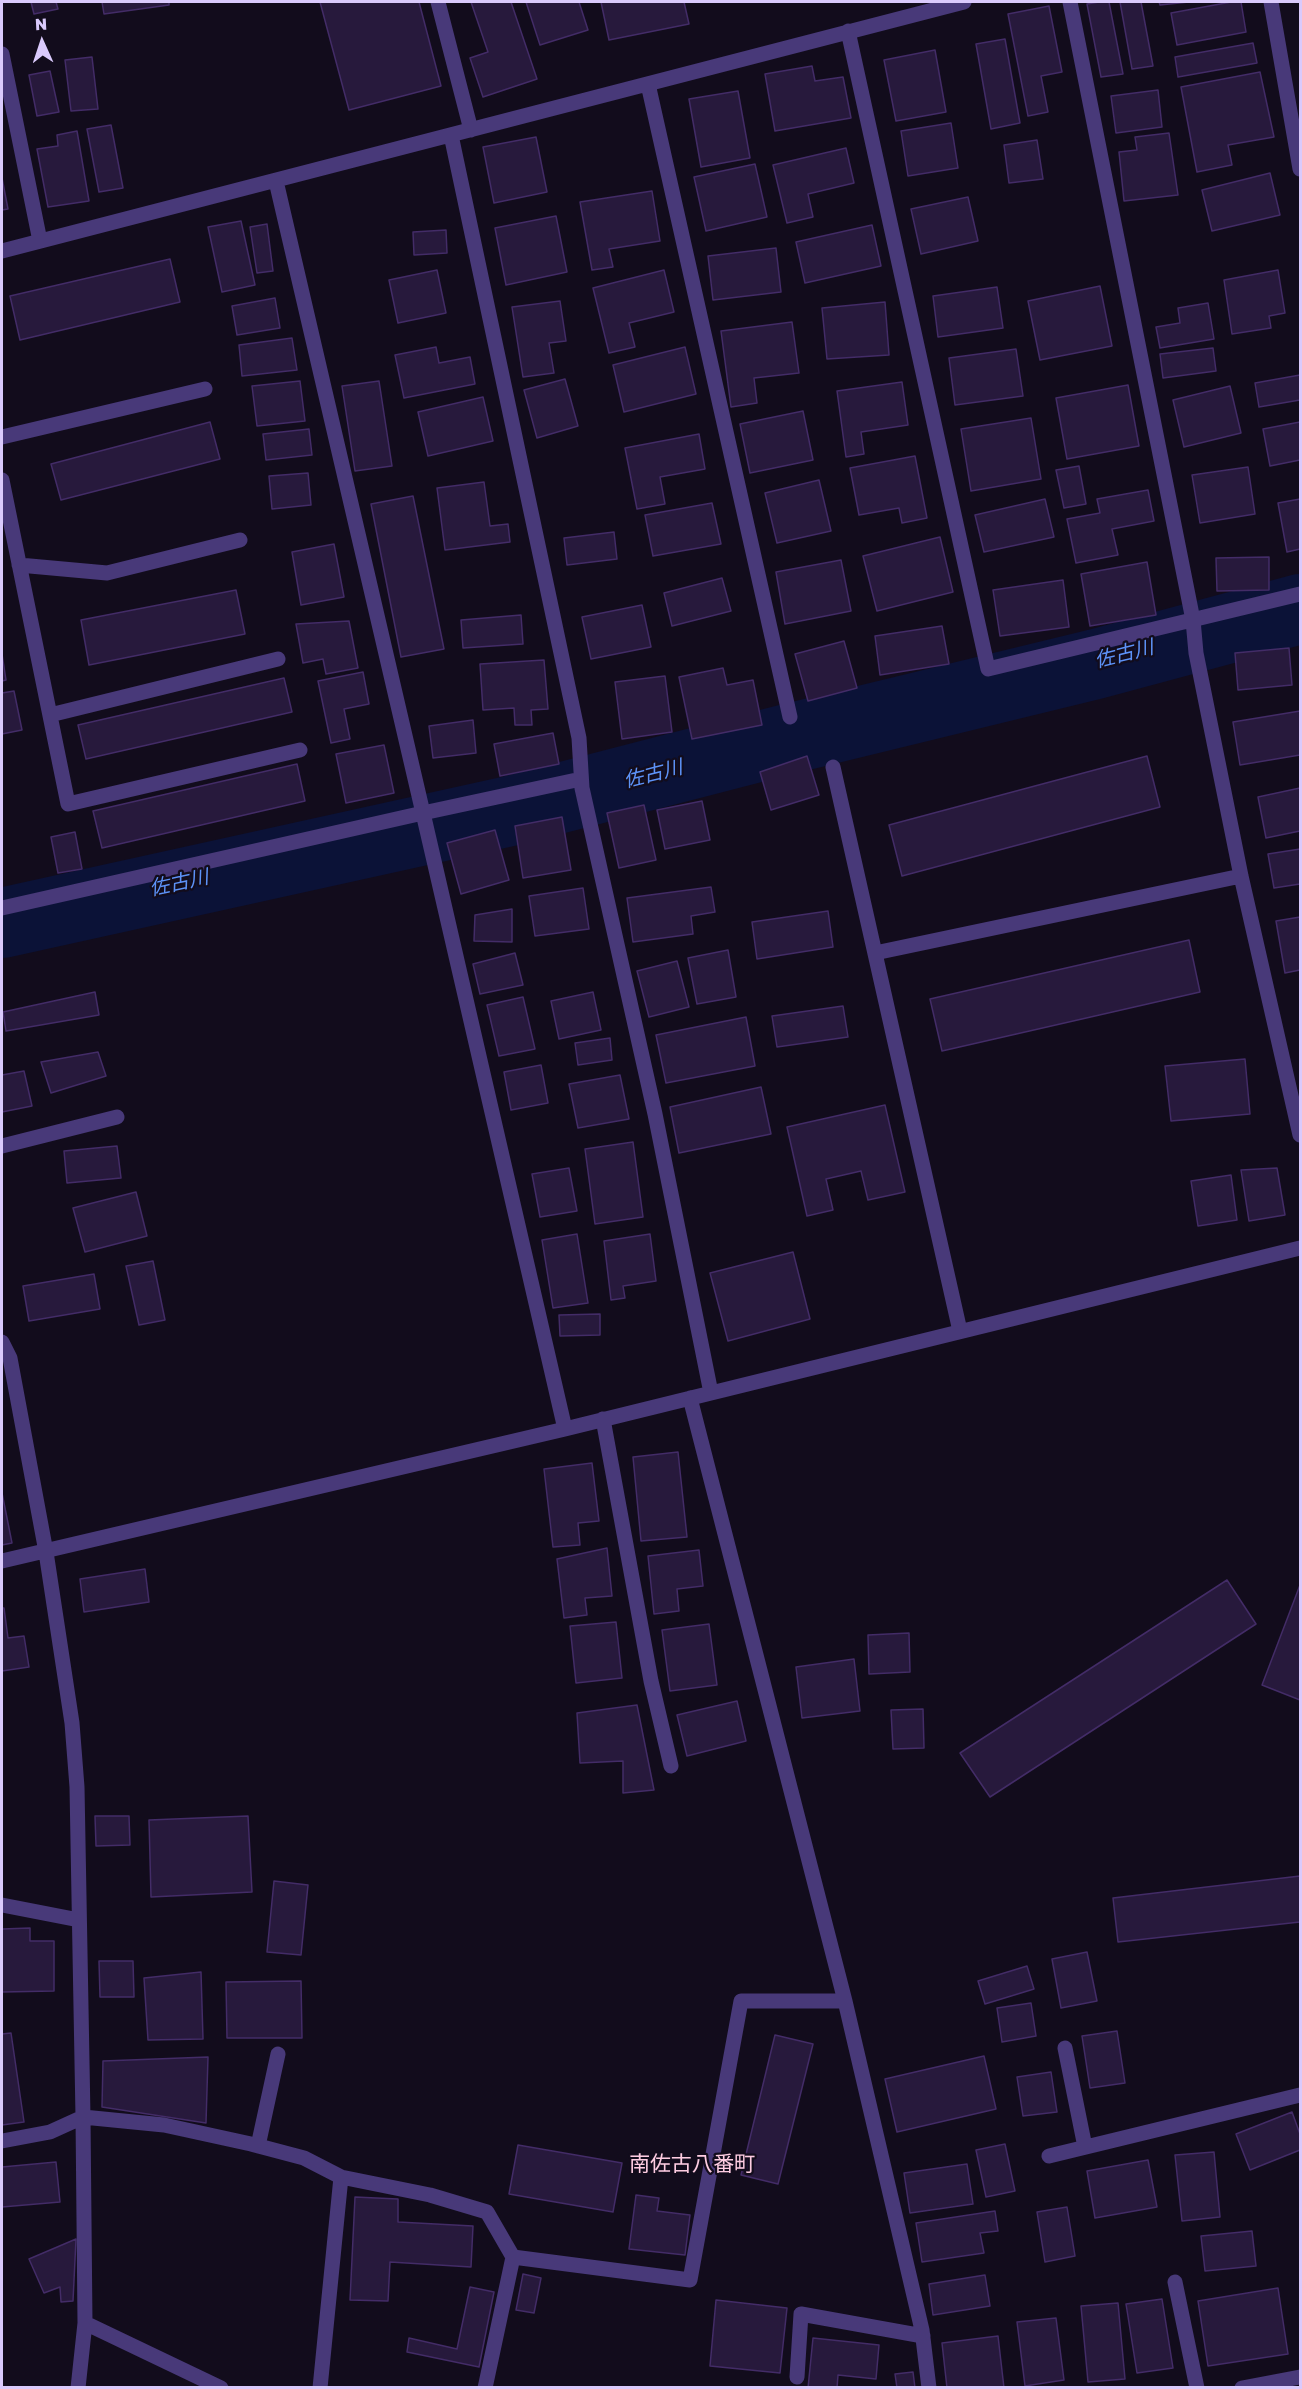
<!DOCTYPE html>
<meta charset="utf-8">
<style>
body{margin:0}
#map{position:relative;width:1302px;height:2389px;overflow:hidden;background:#120c1c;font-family:"Golos Text",sans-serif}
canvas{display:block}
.frame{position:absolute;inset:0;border:3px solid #dacafc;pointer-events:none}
.north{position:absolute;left:12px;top:12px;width:60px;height:60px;-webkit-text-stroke:4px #120c1c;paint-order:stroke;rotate:357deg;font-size:16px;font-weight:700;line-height:24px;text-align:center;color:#dacafc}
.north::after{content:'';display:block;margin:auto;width:21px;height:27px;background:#dacafc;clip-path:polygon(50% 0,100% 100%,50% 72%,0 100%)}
</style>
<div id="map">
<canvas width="1302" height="2389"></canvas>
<div class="frame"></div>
<div class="north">N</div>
</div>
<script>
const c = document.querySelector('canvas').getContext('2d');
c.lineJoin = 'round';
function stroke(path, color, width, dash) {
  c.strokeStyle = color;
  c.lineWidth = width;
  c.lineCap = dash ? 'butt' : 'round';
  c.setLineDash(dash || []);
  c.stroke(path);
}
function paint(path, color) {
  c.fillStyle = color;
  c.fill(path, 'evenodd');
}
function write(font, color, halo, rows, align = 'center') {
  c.font = font + ' "Golos Text","Noto Sans JP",sans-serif';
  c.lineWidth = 4.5;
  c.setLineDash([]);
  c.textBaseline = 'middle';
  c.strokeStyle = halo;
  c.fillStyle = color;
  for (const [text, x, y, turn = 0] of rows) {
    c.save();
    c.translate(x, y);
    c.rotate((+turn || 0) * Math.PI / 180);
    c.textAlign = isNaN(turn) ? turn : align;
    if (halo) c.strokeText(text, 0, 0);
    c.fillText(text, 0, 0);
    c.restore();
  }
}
stroke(new Path2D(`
 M2 923 510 811 784 740 1096 664 1300 609`), '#0b1237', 70);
const building = new Path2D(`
 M31 2H56L58 9 34 14Z
 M102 2H169V5L104 14Z
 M320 2H419L441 86 349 110Z
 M471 2H511L537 79 483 97 470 58 488 52Z
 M526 2H579L588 30 540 45Z
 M601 2H684L689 24 609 40Z
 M1099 2H1109L1123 74 1101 77 1087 4Z
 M1120 2H1141L1153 66 1132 69Z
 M1159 2H1189L1160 5Z
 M1231 2H1241L1246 32 1177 45 1171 13Z
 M1049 6 1062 72 1041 76 1048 112 1028 116 1008 14Z
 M1005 39 1020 123 991 129 976 44Z
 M1253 43 1257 63 1178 77 1175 57Z
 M935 50 946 112 896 121 884 60Z
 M92 57 98 109 71 111 65 60Z
 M812 66 815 81 843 77 851 118 775 131 765 74Z
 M50 71 59 112 37 116 29 75Z
 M1260 72 1274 137 1228 145 1232 165 1197 172 1181 87Z
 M1158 90 1162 127 1116 133 1111 96Z
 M738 91 750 158 701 167 689 99Z
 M951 123 958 168 908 176 901 131Z
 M111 125 123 188 99 192 87 129Z
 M77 131 89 201 48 207 37 149 58 146 57 135Z
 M1169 133 1178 195 1124 201 1119 152 1137 150 1135 137Z
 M536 137 547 192 494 203 483 147Z
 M1037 140 1043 179 1009 183 1004 145Z
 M846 148 854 183 808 194 813 217 787 223 773 165Z
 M755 164 767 217 706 231 694 177Z
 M1270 173 1280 215 1212 231 1202 190Z
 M2 178 8 209 2 210Z
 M652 191 660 241 609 249 613 267 592 270 580 202Z
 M968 197 978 241 921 254 911 209Z
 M556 216 567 272 506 285 495 228Z
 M241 221 255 285 222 292 208 227Z
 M267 224 273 271 257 273 250 227Z
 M872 225 881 266 805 283 796 242Z
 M446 230 447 253 414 255 413 232Z
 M776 248 781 292 713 300 708 256Z
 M170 259 180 302 20 340 10 296Z
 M437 270 446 313 398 323 389 280Z
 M664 270 674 312 629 323 635 347 609 353 593 288Z
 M1278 270 1285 313 1269 316 1271 328 1232 334 1224 280Z
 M1100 286 1112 346 1040 360 1028 301Z
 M997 287 1003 328 938 337 933 296Z
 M275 298 280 328 237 335 232 306Z
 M560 301 566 341 549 343 554 373 523 377 512 307Z
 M885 302 889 355 827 359 822 308Z
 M1208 303 1214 339 1160 348 1156 327 1180 323 1178 308Z
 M792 322 799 373 754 378 757 403 731 407 721 331Z
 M292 338 297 370 242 376 239 345Z
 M436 347 439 363 470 357 475 384 404 398 395 355Z
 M685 347 696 394 624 412 613 365Z
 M1213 348 1216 371 1163 378 1160 354Z
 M1016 349 1023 396 955 405 949 358Z
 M1300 375V400L1259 407 1255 383Z
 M565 379 578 426 537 438 524 390Z
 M300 381 305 421 257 426 252 386Z
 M379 381 392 466 355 471 342 386Z
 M902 382 908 425 861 432 864 454 846 457 837 391Z
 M1128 385 1139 446 1067 459 1056 398Z
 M1230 386 1241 433 1184 447 1173 400Z
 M483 397 493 441 428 456 418 412Z
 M803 411 813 460 750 473 740 424Z
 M1031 418 1041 479 971 491 961 429Z
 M210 422 220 459 61 500 51 464Z
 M1300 422V460L1270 466 1263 429Z
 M309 429 312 455 266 460 263 434Z
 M699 434 705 469 660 477 665 504 637 509 625 448Z
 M915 456 927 518 902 523 899 508 859 515 850 468Z
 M1079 466 1086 504 1064 508 1056 470Z
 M1248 467 1255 514 1200 523 1192 475Z
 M308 473 311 505 272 509 269 476Z
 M819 480 831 531 777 543 765 493Z
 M484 482 490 526 508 524 510 542 445 550 437 488Z
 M1148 490 1154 521 1112 529 1118 555 1076 563 1067 519 1100 513 1097 499Z
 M413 496 444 649 401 657 371 504Z
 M1045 499 1054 537 984 552 975 515Z
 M1300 499V549L1287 552 1278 503Z
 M712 503 721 544 653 556 645 515Z
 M614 532 617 559 567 565 564 538Z
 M940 537 953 592 877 611 863 556Z
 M334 544 344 597 301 605 292 552Z
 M1269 557V590L1217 591 1216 558Z
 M841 560 851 611 785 624 776 572Z
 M1147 562 1156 615 1090 626 1081 574Z
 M722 578 731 611 672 626 664 593Z
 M1063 580 1069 627 1000 636 993 590Z
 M236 590 245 634 89 665 81 620Z
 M642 605 651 647 591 659 582 617Z
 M521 615 523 644 463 648 461 620Z
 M349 621 358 668 326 674 323 659 303 663 296 624Z
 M942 626 949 664 880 675 875 636Z
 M844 641 857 688 808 701 795 654Z
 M1289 648 1292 685 1238 690 1235 653Z
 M2 654 6 680 2 681Z
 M544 660 548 709 531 710 532 725H515L514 708 483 710 480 664Z
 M723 668 727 685 753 680 762 725 692 739 679 677Z
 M363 672 369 704 344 709 350 739 331 743 318 681Z
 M665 676 672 732 622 739 615 682Z
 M284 678 292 712 86 759 78 725Z
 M14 691 22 730 2 734V693Z
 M1300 711V755L1240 765 1233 722Z
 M473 720 476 753 433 758 429 726Z
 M553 733 559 764 500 776 494 744Z
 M384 745 394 793 346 803 336 754Z
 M807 756 819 795 771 810 760 772Z
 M1147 756 1160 807 902 876 889 825Z
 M297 764 305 801 102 848 93 811Z
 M1300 788V831L1266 838 1258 797Z
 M702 801 710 840 665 849 657 810Z
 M644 805 656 860 619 868 607 813Z
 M562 817 571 870 523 878 515 826Z
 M495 830 509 880 461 894 447 843Z
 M75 832 82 869 58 873 51 837Z
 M1300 849V884L1274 888 1268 854Z
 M711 887 715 912 691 916 693 934 633 942 627 898Z
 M583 888 589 929 535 936 529 896Z
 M512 909V942L474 941 475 915Z
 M828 911 833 947 757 959 752 922Z
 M1300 917V970L1285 973 1276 921Z
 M1189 940 1200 992 942 1051 930 999Z
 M728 950 736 997 697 1004 688 958Z
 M515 953 523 985 480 994 473 964Z
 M677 961 689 1007 649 1017 637 971Z
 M95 992 99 1015 6 1031 3 1012Z
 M593 992 601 1030 559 1039 551 1001Z
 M523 997 535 1049 499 1056 487 1005Z
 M843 1006 848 1037 777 1047 772 1016Z
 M746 1017 755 1066 666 1083 656 1035Z
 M610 1038 612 1060 578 1065 575 1043Z
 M98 1052 106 1076 51 1093 41 1062Z
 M1245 1059 1250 1114 1171 1121 1165 1066Z
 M541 1065 548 1103 511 1110 504 1072Z
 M24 1071 32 1106 2 1112V1075Z
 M620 1075 629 1119 578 1128 569 1084Z
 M761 1087 771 1134 679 1153 670 1107Z
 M885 1105 905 1192 868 1200 861 1171 826 1179 833 1210 807 1216 787 1127Z
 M633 1142 643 1217 595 1224 585 1149Z
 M117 1146 121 1178 67 1183 64 1151Z
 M569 1168 577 1211 540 1217 532 1174Z
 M1277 1168 1285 1215 1249 1221 1241 1170Z
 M1231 1175 1237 1220 1198 1226 1191 1181Z
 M136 1192 147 1236 85 1252 73 1208Z
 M577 1234 588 1303 553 1308 542 1240Z
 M650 1234 656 1281 623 1286 625 1298 611 1300 604 1241Z
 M793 1252 810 1319 728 1341 710 1273Z
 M153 1261 165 1320 139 1325 126 1266Z
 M94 1274 100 1309 29 1321 23 1286Z
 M600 1314V1335L560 1336 559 1315Z
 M678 1452 687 1537 641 1541 633 1457Z
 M592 1463 599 1521 578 1523 580 1545 553 1547 544 1469Z
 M2 1493 12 1543 2 1545Z
 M607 1548 612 1596 585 1598 587 1615 564 1618 557 1559Z
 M699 1550 703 1586 677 1589 679 1611 654 1614 648 1556Z
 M145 1569 149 1602 84 1612 80 1579Z
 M1227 1580 1256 1624 990 1797 960 1753Z
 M1300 1585V1700L1262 1685Z
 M2 1608H4L8 1638 24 1636 29 1667 2 1671Z
 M616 1622 622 1678 576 1683 570 1626Z
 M709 1624 717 1685 670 1691 662 1630Z
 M909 1633 910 1672 869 1674 868 1635Z
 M854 1659 860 1711 802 1718 796 1667Z
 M737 1701 746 1741 687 1756 677 1715Z
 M637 1705 654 1790 623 1793V1761L580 1763 577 1713Z
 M923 1709 924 1748 893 1749 891 1710Z
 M95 1816H129L130 1845 96 1846Z
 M248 1816 252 1892 151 1897 149 1820Z
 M1300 1876V1922L1118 1942 1113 1898Z
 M274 1881 308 1885 301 1955 267 1952Z
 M30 1928V1941H54V1991L2 1992V1929Z
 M1087 1952 1097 2001 1061 2008 1052 1959Z
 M99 1961H133L134 1997H100Z
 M1027 1966 1034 1989 985 2004 978 1981Z
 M201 1972 203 2039 148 2040 144 1978Z
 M301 1981 302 2038H227L226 1982Z
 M1031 2003 1036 2036 1002 2042 997 2008Z
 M1117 2031 1125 2083 1090 2088 1082 2036Z
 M11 2033 24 2122 2 2125V2034Z
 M775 2035 813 2044 778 2184 741 2175Z
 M984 2056 996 2109 897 2132 885 2079Z
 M208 2057 206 2123 102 2107 103 2061Z
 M1051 2072 1057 2112 1023 2116 1017 2077Z
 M1292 2112 1300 2134V2150L1250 2170 1236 2134Z
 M1005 2144 1015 2191 986 2197 976 2150Z
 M518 2145 622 2163 613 2212 509 2194Z
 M1214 2152 1220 2217 1182 2221 1175 2155Z
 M1148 2160 1157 2207 1095 2218 1087 2171Z
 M56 2162 60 2202 2 2207V2167Z
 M967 2164 973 2204 910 2213 904 2173Z
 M636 2195 659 2198 657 2211 690 2215 685 2255 629 2249Z
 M355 2197 398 2199V2222L473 2226 471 2267 390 2262 388 2301 350 2300Z
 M1067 2207 1075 2256 1045 2262 1037 2212Z
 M995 2211 998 2231 980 2233 984 2253 922 2262 916 2223Z
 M1252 2231 1256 2266 1205 2271 1201 2236Z
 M76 2239 73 2301 61 2302 60 2287 44 2293 29 2259Z
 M523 2274 541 2278 534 2313 516 2310Z
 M985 2275 990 2306 933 2315 929 2284Z
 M470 2287 494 2292 479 2367 407 2352 409 2338 457 2349Z
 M1278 2288 1288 2354 1208 2366 1198 2301Z
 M1162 2299 1173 2368 1137 2373 1126 2304Z
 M716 2300 787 2308 780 2373 710 2366Z
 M1118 2303 1125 2379 1088 2382 1081 2306Z
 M1056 2318 1064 2380 1025 2386 1017 2322Z
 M998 2336 1004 2388H947L942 2343Z
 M813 2338 879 2345 876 2379 838 2375 837 2388H808Z
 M913 2372 915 2388H897L895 2374Z`);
paint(building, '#27193c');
stroke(building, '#432c67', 1.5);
stroke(new Path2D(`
 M438 2 471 130
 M1070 2 1193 620 1196 653 1241 876 1300 1135
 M1271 2 1300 169
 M848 31 988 669 1300 594
 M2 54 40 241
 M648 84 790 717
 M451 135 579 738 582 788 655 1114 711 1393
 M2 251 964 2
 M2 437 205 389
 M2 480 68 804 300 750
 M19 565 107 573 240 540
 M50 715 278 659
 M833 767 960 1331
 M2 908 423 813 276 181
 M875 953 1241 876
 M2 1146 117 1117
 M2 1342 10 1358 46 1552 72 1723 77 1787 83 2117 50 2132 2 2141
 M690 1398 845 2001 922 2330 929 2388
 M603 1419 651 1681 671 1766
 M565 1429 423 813 581 779
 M2 1561 565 1429 1300 1248
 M2 1905 79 1920
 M1065 2048 1085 2147
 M258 2146 278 2054
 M1049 2156 1300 2095
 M1175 2282 1197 2388
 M85 2323 221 2388
 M797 2377 801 2314 923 2336
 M78 2388 85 2323 83 2117 164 2125 251 2144 304 2158 341 2177 430 2195 487 2212 513 2257
 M320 2388 341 2177
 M485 2388 513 2257 690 2280 741 2001H845
 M1242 2388 1300 2377`), '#483979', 15);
write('italic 20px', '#5d92f7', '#120c1c', [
 ["佐古川",1124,654,-14],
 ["佐古川",653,774,-14],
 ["佐古川",179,883,-12]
]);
write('21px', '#fdcce1', '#120c1c', [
 ["南佐古八番町",692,2164]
]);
</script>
